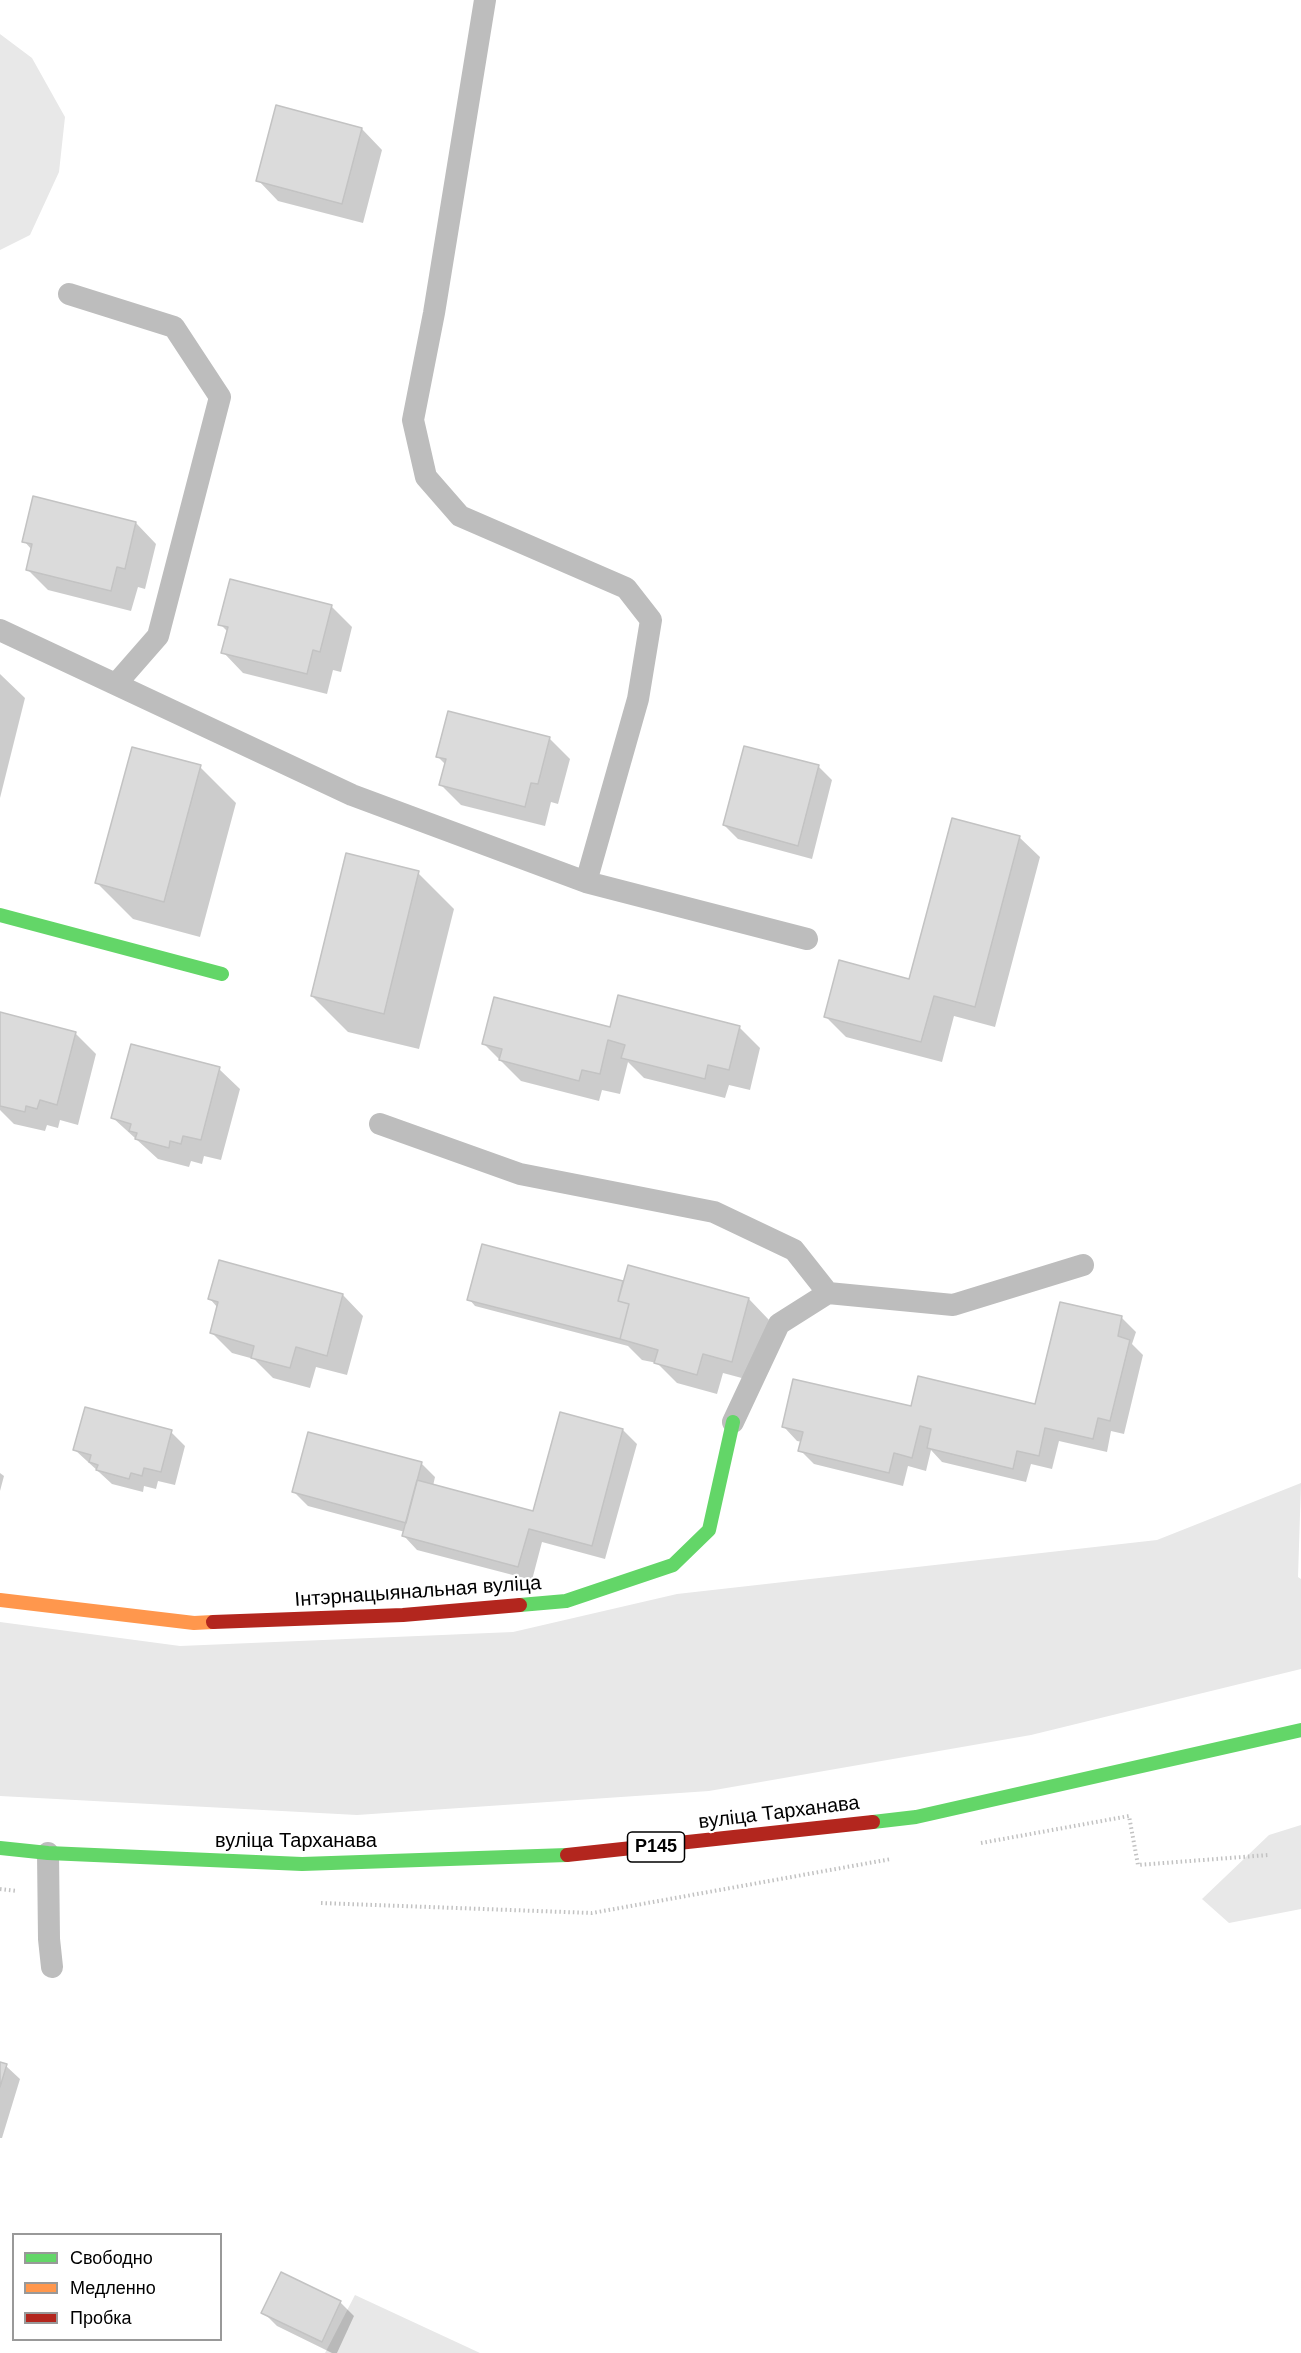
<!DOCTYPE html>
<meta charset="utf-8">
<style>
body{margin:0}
#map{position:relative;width:1301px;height:2353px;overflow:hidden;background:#fff;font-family:Arial,sans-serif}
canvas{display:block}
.legend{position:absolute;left:12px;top:2233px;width:210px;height:108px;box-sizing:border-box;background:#fff;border:2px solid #999;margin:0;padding:8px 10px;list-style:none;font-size:18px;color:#000}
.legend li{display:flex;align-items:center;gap:12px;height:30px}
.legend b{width:30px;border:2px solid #999}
</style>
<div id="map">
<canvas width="1301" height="2353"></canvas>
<ul class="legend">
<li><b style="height:8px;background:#63d668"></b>Свободно</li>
<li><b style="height:8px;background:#ff974d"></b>Медленно</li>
<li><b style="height:8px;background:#b3261e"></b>Пробка</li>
</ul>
</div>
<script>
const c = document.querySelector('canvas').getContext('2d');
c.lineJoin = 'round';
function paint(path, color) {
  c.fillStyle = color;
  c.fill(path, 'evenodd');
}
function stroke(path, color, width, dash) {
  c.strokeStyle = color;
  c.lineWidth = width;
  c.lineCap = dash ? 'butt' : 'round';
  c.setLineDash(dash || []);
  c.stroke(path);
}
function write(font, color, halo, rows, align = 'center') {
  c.font = font + ' Arial,sans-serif';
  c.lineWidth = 4.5;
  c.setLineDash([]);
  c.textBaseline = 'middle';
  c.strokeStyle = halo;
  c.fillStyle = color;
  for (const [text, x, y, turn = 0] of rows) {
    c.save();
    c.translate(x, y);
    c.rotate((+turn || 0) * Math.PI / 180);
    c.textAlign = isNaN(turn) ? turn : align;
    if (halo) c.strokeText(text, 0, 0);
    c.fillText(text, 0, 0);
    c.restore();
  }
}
paint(new Path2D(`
 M0 34 32 58 65 117 59 172 30 235 0 250Z
 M1301 1483 1298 1577 1301 1579V1669L1031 1735 709 1791 357 1815 0 1796V1622L180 1646 513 1632 677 1594 1157 1540Z
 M1301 1825V1909L1229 1923 1202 1899 1269 1835Z
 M355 2295 480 2353H325Z`), '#e8e8e8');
paint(new Path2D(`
 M362 129 382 150 363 223 278 201 258 180Z
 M136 523 156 544 145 589 138 587 131 611 48 590 27 569 32 550 24 541Z
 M331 606 352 627 341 672 333 670 327 694 243 673 223 652 228 632 220 624Z
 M0 674 25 698 0 798Z
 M549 738 570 759 558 804 551 802 545 826 461 805 441 785 446 765 438 757Z
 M200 767 236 803 200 937 133 919 97 883Z
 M819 767 832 780 812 859 738 839 724 825Z
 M1019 837 1040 857 995 1027 954 1016 942 1062 846 1037 826 1017 910 981Z
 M418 873 454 909 419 1049 348 1032 312 996Z
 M0 1014 75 1033 96 1054 78 1125 60 1120 58 1128 47 1125 45 1131 14 1124 0 1110Z
 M740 1028 760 1048 750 1090 729 1085 725 1098 644 1078 628 1062 620 1094 602 1090 599 1101 521 1081 484 1044 611 1029Z
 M219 1069 240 1089 221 1160 204 1156 202 1164 191 1161 189 1167 158 1159 113 1118Z
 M483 1246 624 1283 749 1299 769 1320 753 1381 723 1373 717 1394 677 1383 657 1363 642 1360 628 1346 475 1306 469 1299Z
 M343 1295 363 1316 347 1375 316 1367 310 1388 273 1378 254 1359 232 1353 212 1333 218 1308 210 1299Z
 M1061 1303 1122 1318 1136 1332 1132 1344 1143 1355 1124 1434 1111 1431 1107 1452 1059 1441 1052 1469 1031 1464 1026 1482 942 1462 931 1450 926 1471 908 1466 903 1486 814 1464 800 1450 802 1442 797 1441 784 1427 912 1408 1036 1406Z
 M623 1430 637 1444 605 1559 542 1542 532 1580 417 1550 404 1536 405 1532 308 1506 294 1492 421 1463 435 1477 433 1486 534 1513Z
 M171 1432 185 1446 175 1485 158 1481 156 1489 144 1486 143 1492 112 1484 75 1450Z
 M0 1473 4 1476 0 1491Z
 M0 2064 6 2066 20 2079 2 2138H0Z
 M281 2274 340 2302 354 2316 337 2353H332L277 2326 263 2312Z`), '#0003');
const building = new Path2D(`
 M276 105 362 128 342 204 256 181Z
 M33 496 136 522 125 569 117 567 111 591 26 570 32 544 22 542Z
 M230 579 332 605 320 652 313 650 307 674 221 653 228 627 218 625Z
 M448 711 550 737 538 784 531 783 525 807 439 785 446 759 436 757Z
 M744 746 819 765 798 846 723 825Z
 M132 747 201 765 164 902 95 883Z
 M952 818 1020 836 975 1007 934 996 921 1042 824 1017 839 960 909 979Z
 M346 853 419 871 384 1014 311 996Z
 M618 995 740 1026 729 1070 708 1065 705 1079 621 1058 625 1045 608 1040 600 1074 582 1070 579 1081 499 1060 502 1049 482 1044 494 997 610 1027Z
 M0 1012 76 1032 57 1105 40 1100 37 1109 26 1106 25 1112 0 1106Z
 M131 1044 220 1067 201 1140 183 1136 181 1144 170 1141 169 1148 135 1139 137 1133 129 1131 131 1124 111 1118Z
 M482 1244 623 1281 618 1301 629 1304 620 1339 467 1300Z
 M219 1260 343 1294 327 1356 296 1347 290 1368 251 1358 254 1346 210 1333 218 1302 208 1299Z
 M628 1265 749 1298 732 1362 703 1354 697 1375 654 1363 658 1350 620 1339 629 1304 618 1301Z
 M1060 1302 1122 1316 1118 1336 1130 1340 1110 1421 1098 1418 1093 1439 1045 1428 1039 1456 1017 1451 1013 1469 927 1448 931 1429 920 1426 912 1458 894 1453 889 1473 798 1451 803 1432 782 1427 793 1379 911 1406 918 1376 1035 1404Z
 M85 1407 172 1430 161 1472 144 1468 142 1476 131 1473 129 1479 96 1470 98 1465 89 1462 91 1455 73 1450Z
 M560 1412 623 1429 592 1546 529 1529 518 1567 402 1536 417 1480 533 1511Z
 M308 1432 422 1462 406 1523 292 1492Z
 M0 2062 7 2064 0 2087Z
 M281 2272 341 2301 322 2342 261 2313Z`);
paint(building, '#dbdbdb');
stroke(building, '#c3c3c3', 1.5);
stroke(new Path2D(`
 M981 1843 1129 1816 1138 1865 1268 1855
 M0 1889 17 1891
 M321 1903 592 1913 891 1859`), '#c2c2c2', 4, [1.5, 3]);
stroke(new Path2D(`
 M485 0 434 313 413 420 426 477 460 516 626 588 651 620 638 699 586 882
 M69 294 174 327 220 397 158 636 116 684
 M0 630 352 795 586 882 807 939
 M380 1124 520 1174 714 1212 794 1250 828 1293
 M733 1422 779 1324 828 1293 953 1305 1083 1265
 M48 1853 49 1939 52 1967`), '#bdbdbd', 22);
stroke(new Path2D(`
 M0 915 222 974
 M520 1605 566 1601 673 1565 709 1530 733 1422
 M873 1822 916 1817 1301 1730
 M0 1848 48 1853 302 1864 567 1855`), '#63d668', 14);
stroke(new Path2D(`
 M0 1600 194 1623 213 1622`), '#ff974d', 14);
stroke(new Path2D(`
 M213 1622 403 1615 520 1605
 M567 1855 873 1822`), '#b3261e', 14);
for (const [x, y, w] of [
 [656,1847,57]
]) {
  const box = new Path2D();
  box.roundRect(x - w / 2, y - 15, w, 30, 4.5);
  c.fillStyle = '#fff';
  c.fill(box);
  stroke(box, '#000', 1.5);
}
write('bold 18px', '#000', null, [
 ["Р145",656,1847]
]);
write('20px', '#000', '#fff', [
 ["Інтэрнацыянальная вуліца",418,1592,-4],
 ["вуліца Тарханава",779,1813,-7],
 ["вуліца Тарханава",296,1841]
]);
</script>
